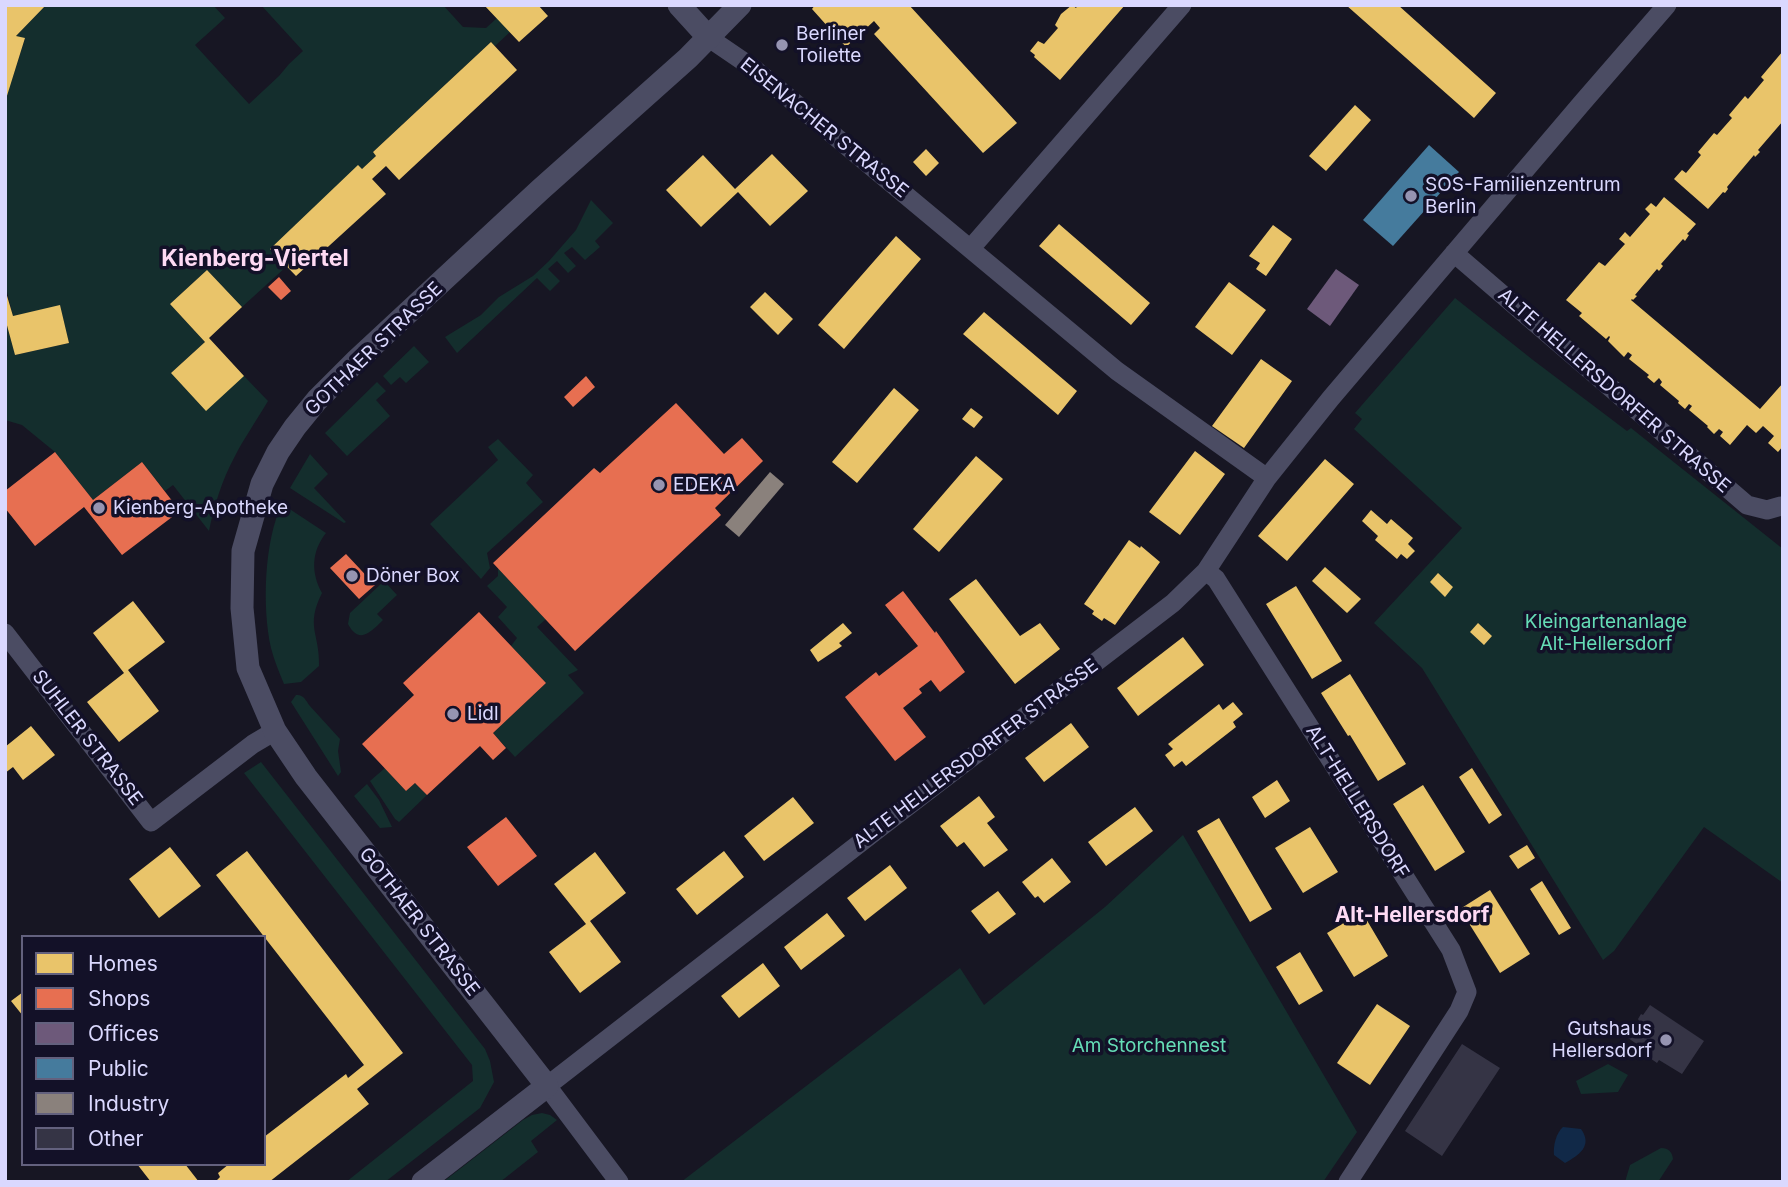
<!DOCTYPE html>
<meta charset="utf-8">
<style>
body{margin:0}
#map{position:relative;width:1788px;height:1187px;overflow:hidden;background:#171623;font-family:Inter,sans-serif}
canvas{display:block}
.frame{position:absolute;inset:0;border:7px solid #dad8fe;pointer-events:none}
.legend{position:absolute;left:21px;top:935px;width:245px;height:231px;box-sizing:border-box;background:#131128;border:2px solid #63617e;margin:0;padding:9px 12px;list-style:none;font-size:21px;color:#dad8fe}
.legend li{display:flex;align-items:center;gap:14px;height:35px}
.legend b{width:35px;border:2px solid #63617e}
</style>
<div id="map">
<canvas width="1788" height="1187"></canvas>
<div class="frame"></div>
<ul class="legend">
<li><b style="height:19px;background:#e9c46a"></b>Homes</li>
<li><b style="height:19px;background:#e76f51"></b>Shops</li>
<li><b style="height:19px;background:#6d597a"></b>Offices</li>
<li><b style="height:19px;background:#457b9d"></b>Public</li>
<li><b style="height:19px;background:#8a817c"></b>Industry</li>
<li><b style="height:19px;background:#353445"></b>Other</li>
</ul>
</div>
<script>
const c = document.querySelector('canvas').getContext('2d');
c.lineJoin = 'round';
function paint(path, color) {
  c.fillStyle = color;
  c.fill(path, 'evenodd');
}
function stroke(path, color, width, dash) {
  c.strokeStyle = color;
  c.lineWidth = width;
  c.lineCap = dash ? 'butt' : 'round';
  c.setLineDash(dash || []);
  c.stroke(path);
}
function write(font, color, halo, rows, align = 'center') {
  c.font = font + ' Inter,sans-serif';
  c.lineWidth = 7;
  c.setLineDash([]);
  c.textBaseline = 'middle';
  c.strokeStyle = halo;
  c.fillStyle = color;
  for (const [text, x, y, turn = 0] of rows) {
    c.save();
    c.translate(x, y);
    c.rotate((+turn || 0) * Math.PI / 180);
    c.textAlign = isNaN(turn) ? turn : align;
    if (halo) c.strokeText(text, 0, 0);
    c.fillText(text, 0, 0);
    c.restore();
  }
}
paint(new Path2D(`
 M46 5H213L225 18 195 45 249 104 279 76 289 64 303 51 261 5H443L463 27 486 28 497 18 510 32 495 46 491 42 373 152 376 156 362 169 358 166 270 249 287 266 242 307 207 270 170 304 205 342 171 373 244 376 268 401C257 420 244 438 234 458 222 480 214 506 209 531L173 485 165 491 142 462 93 500 55 452 22 425 5 420V318L15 355 69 343 60 306 13 316 5 284V101L25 39 16 36Z
 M591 200 613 223 595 241 600 247 585 260 572 247 564 253 576 266 568 273 557 261 548 269 560 281 550 291 537 278 457 353 445 337 481 315 499 297 533 276 549 261 576 230Z
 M1455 298 1533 360 1627 431 1631 428 1783 549V883L1704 827 1614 951 1603 960 1422 668 1374 623 1462 528 1354 429 1362 419 1355 413Z
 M414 346 429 362 406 383 400 377 391 385 383 376Z
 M377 382 386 391 376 400 390 416 347 456 325 433Z
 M498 439 533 475 526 483 543 502 487 553 490 568 481 579 430 524 498 460 488 447Z
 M310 454 328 474 314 488 346 522 344 523 290 488Z
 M282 504 326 533C311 552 311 573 322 593 305 627 320 633 319 666L301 682 284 684C279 672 274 660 271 648 262 608 264 541 282 504Z
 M498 568 546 619 537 627 578 670 568 675 584 693 515 757 493 733 546 683 511 646 517 638 498 617 507 607 487 586 498 576Z
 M384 581 397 595 377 614 383 620C371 632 359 645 348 624L350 613Z
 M296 695C303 694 306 700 309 705L340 739 338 751 341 772 338 776 291 702Z
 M261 762 485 1049 490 1061 494 1082 480 1108 385 1182H346L473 1081 472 1065 244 773Z
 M385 768 406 791 415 783 427 795 399 822 395 819 370 781Z
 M367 784 379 800 392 827 380 828 354 796Z
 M1183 835 1357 1132 1323 1182H681L960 968 984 1005 1105 907Z
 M1608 1064 1628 1075 1618 1092 1581 1094 1576 1081Z
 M542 1113 550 1115 557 1120 531 1141 538 1152 500 1182H443L523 1120 532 1115Z
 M1661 1148C1669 1148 1672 1152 1673 1159L1658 1182H1625L1630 1165Z`), '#142e2d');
paint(new Path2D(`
 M1563 1127 1581 1129C1593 1146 1579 1155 1565 1163L1554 1155C1553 1146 1556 1133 1563 1127Z`), '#112948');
paint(new Path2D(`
 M5 5H46L16 36 25 38 6 99Z
 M484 5H538L548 16 519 42Z
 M815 5H909L1017 123 983 153 874 34 880 28 874 21 846 47 812 9Z
 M1072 5 1076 8 1078 5H1125L1060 80 1034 57 1035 55 1030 51 1038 41 1044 44 1058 28 1055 25 1061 14Z
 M1346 5H1398L1496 93 1474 118Z
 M491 42 517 70 399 180 386 166 372 179 386 194 296 276 270 249 358 165 362 169 376 156 373 152Z
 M1783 51V121L1758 150 1760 152 1755 157 1754 155 1727 187 1728 189 1725 193 1723 192 1708 209 1674 179 1682 170 1686 173 1701 155 1698 152 1714 133 1717 135 1732 118 1729 115 1745 96 1748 99 1764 80 1761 77Z
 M1355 105 1371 120 1326 171 1309 156Z
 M926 149 939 163 926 176 913 162Z
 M772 154 808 191 770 226 738 192 701 227 666 190 703 155 735 189Z
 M1664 197 1696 224 1687 234 1689 235 1685 241 1683 239 1661 264 1663 266 1659 271 1657 269 1635 295 1637 296 1633 300 1632 299 1631 300 1760 409 1783 383V446L1778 452 1768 443 1774 436 1763 426 1756 433 1747 425 1730 445 1720 436 1723 432 1719 429 1714 434 1707 427 1708 426 1689 410 1692 406 1689 404 1685 409 1678 403 1679 401 1660 385 1662 382 1659 378 1654 383 1647 377 1649 375 1629 359 1632 355 1628 352 1624 357 1608 341 1610 337 1609 336 1606 339 1579 316 1582 313 1566 300 1599 262 1605 266 1625 244 1619 239 1625 232 1630 237 1650 214 1645 209 1651 203 1656 207Z
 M1059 224 1150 303 1131 325 1039 246Z
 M1273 225 1292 239 1266 276 1256 269 1260 263 1249 256Z
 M896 236 921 259 844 349 818 325Z
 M207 270 242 307 209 338 244 376 206 411 171 373 205 342 170 304Z
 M1229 282 1266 310 1232 355 1195 327Z
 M5 289 13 316 60 305 69 343 15 355 5 318Z
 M765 292 793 319 778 335 750 307Z
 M984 312 1077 391 1058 415 963 334Z
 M1261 359 1292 381 1244 448 1212 426Z
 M894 388 919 410 857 483 832 462Z
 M971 408 983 417 974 428 962 419Z
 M1195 451 1225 474 1180 535 1149 512Z
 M976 456 1003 479 939 552 913 529Z
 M1325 459 1354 484 1287 561 1258 536Z
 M1371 510 1387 524 1391 519 1413 538 1408 544 1415 551 1407 559 1401 554 1397 559 1375 540 1378 536 1362 521Z
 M1129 540 1140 548 1141 546 1160 562 1115 625 1104 618 1102 621 1092 614 1094 611 1084 604Z
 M1325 567 1361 599 1347 613 1312 581Z
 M1438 573 1453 587 1445 597 1430 582Z
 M976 579 1020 636 1040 623 1060 649 1015 684 949 599Z
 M1296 586 1342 661 1312 679 1266 604Z
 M133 601 165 642 128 670 159 711 119 742 87 702 124 673 93 633Z
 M843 623 852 633 839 643 842 646 818 662 810 650Z
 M1478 623 1492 636 1484 645 1470 632Z
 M1183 637 1204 665 1138 716 1117 688Z
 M1350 674 1406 764 1378 781 1350 735 1348 736 1321 693Z
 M1233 702 1243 714 1233 722 1236 727 1186 766 1182 761 1174 767 1165 755 1173 749 1168 744 1219 704 1223 710Z
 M1071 723 1089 747 1044 782 1025 758Z
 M31 726 55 755 23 780 13 767 5 773V747Z
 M1472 768 1502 815 1489 824 1459 777Z
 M1277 780 1290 801 1265 818 1252 797Z
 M1423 785 1465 852 1435 871 1393 804Z
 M979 796 995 817 987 823 1008 850 984 867 964 842 957 847 940 826Z
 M793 797 814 823 764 861 744 836Z
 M1135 807 1153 831 1106 866 1088 842Z
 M1219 818 1272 909 1250 922 1197 831Z
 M1310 827 1338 872 1303 893 1275 848Z
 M1527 845 1535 858 1518 869 1509 856Z
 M170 847 201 886 159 918 129 879Z
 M247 851 403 1053 357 1089 369 1104 269 1182H215L220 1177 218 1173 229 1164H264V1137L346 1074 348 1078 364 1065 216 875Z
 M724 851 744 877 697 915 676 889Z
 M595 852 626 893 590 921 621 962 580 993 549 952 586 924 554 884Z
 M1052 858 1071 882 1044 903 1038 896 1035 898 1022 882Z
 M890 865 907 888 865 921 847 898Z
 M1542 881 1571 928 1559 935 1530 889Z
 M1490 890 1530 954 1500 973 1460 909Z
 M998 891 1016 914 989 934 971 911Z
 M1362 912 1388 956 1354 977 1327 933Z
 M827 913 845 936 801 970 784 947Z
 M1300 952 1323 991 1299 1005 1276 967Z
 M763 963 780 986 739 1018 721 996Z
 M23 992V1016L11 1001Z
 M1377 1004 1410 1026 1370 1085 1337 1063Z
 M137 1164H185L199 1182H151Z`), '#e9c46a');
paint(new Path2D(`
 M279 277 291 291 281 300 268 287Z
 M586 376 595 387 573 407 564 397Z
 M676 403 724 454 742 438 763 461 715 508 721 515 575 651 493 563 594 468 600 473Z
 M55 452 93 500 142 462 180 511 122 555 84 507 35 546 5 508V491Z
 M346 554 375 585 359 599 330 568Z
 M903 591 935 633 936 631 965 672 940 692 931 680 919 689 922 693 903 708 926 737 895 761 845 697 876 672 879 676 918 646 885 605Z
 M479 612 546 683 493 733 506 748 493 760 480 746 427 795 415 783 406 791 362 744 414 695 403 683Z
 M506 817 537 856 498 886 467 847Z`), '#e76f51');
paint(new Path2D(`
 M1336 269 1359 285 1330 326 1307 309Z`), '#6d597a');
paint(new Path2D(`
 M1429 145 1459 172 1393 246 1363 220Z`), '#457b9d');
paint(new Path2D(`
 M770 472 784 484 739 537 725 525Z`), '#8a817c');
paint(new Path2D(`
 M785 39 787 50 778 51 777 40Z
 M1650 1005 1704 1041 1682 1074 1659 1060 1657 1063 1647 1056 1650 1053 1628 1038 1639 1021 1638 1019 1641 1014 1643 1015Z
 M1462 1044 1500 1068 1442 1156 1405 1131Z`), '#353445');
stroke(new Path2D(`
 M709 38 753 68 1117 371 1267 478
 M971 248 1182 5
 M1454 253 1747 505 1767 510 1781 506
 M1206 571 1216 579 1451 950 1467 992 1459 1011 1348 1182
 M5 633 151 822 253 744 275 731
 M619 1182 547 1086 882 826 1173 603 1206 571 1267 478 1331 398 1582 103 1667 5`), '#4b4c63', 19);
stroke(new Path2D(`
 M679 5 709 38
 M423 1182 547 1086 306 777 275 731 248 668 242 608 243 551 262 484 278 452 295 427 317 400 357 360 540 190 688 58 740 5`), '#4b4c63', 23);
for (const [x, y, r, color] of [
 [782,45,7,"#9694b1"],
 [1411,196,7,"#9694b1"],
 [659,485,7,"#9694b1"],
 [99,508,7,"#9694b1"],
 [352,576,7,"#9694b1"],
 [453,714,7,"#9694b1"],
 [1666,1040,7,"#9694b1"]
]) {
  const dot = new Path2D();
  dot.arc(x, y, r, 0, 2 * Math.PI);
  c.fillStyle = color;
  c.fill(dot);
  stroke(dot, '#131128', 2.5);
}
write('19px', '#dad8fe', '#131128', [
 ["Berliner",796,34],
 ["Toilette",796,56],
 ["SOS-Familienzentrum",1425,185],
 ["Berlin",1425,207],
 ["EDEKA",673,485],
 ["Kienberg-Apotheke",113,508],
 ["Döner Box",366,576],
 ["Lidl",467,714],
 ["Gutshaus",1652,1029,"right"],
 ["Hellersdorf",1652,1051,"right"]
], 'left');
write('19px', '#dad8fe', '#131128', [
 ["EISENACHER STRASSE",824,128,39],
 ["GOTHAER STRASSE",374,349,-44],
 ["ALTE HELLERSDORFER STRASSE",1614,391,41],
 ["SUHLER STRASSE",87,738,52],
 ["ALTE HELLERSDORFER STRASSE",976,754,-37],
 ["ALT-HELLERSDORF",1357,802,58],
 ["GOTHAER STRASSE",419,922,52]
]);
write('19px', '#65ddb6', '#131128', [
 ["Kleingartenanlage",1606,622],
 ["Alt-Hellersdorf",1606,644],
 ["Am Storchennest",1149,1046]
]);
write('bold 21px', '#fedaf4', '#131128', [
 ["Alt-Hellersdorf",1412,916]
]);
write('bold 23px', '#fedaf4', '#131128', [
 ["Kienberg-Viertel",255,259]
]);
</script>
